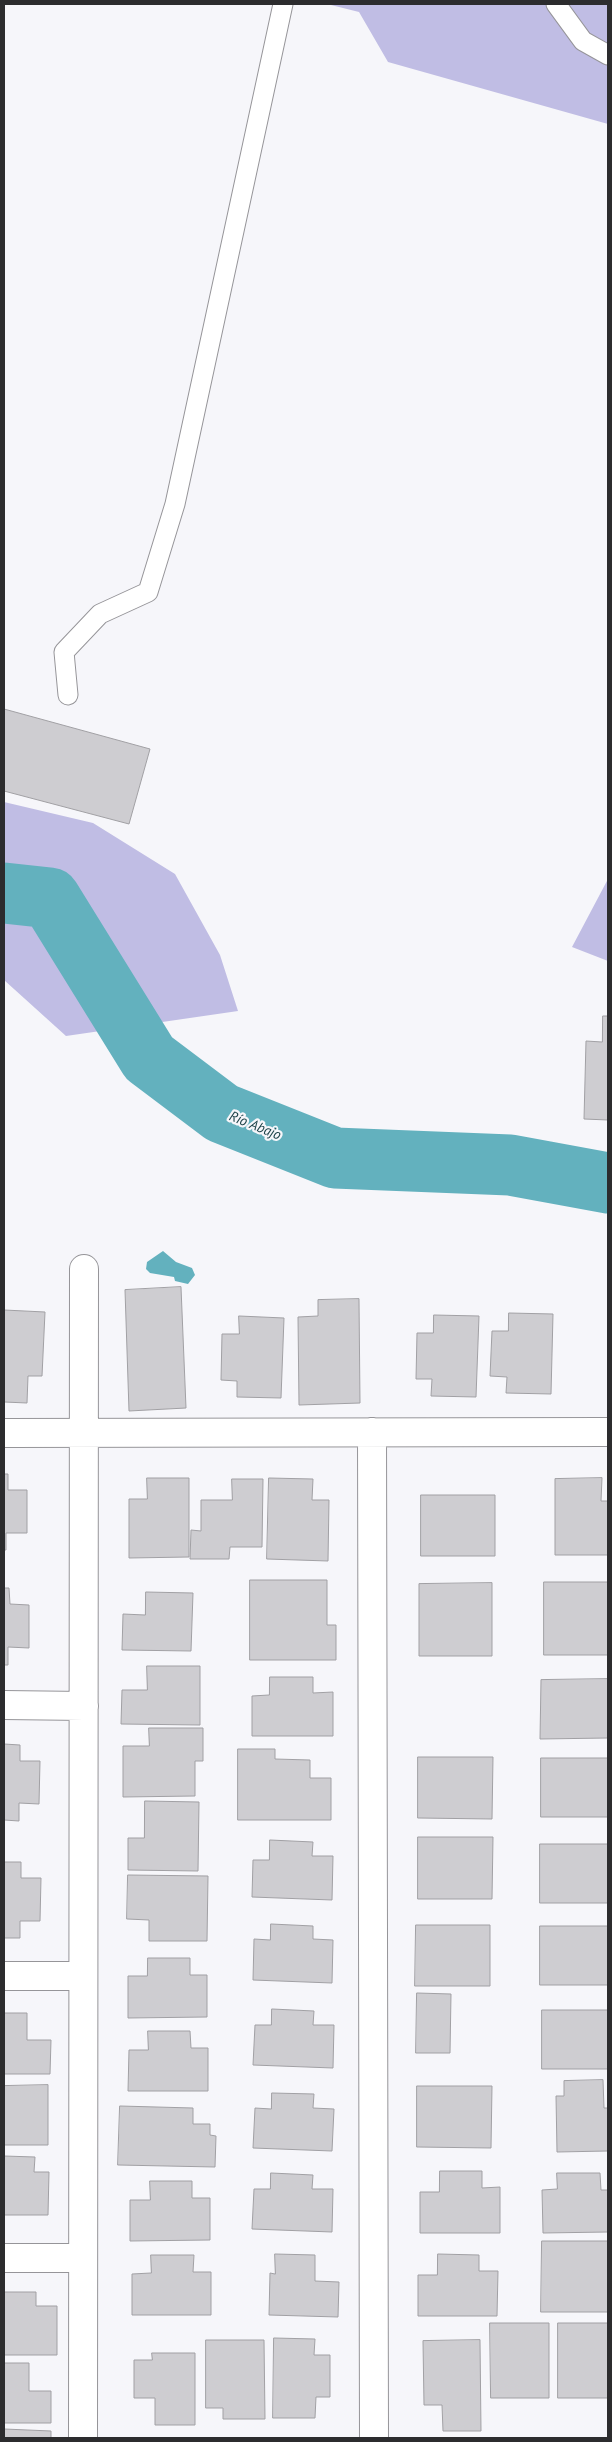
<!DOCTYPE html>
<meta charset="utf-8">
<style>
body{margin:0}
#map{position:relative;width:612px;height:2442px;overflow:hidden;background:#f6f6fa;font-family:"PT Sans",sans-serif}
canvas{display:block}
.frame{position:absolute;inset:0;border:5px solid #2c2c2e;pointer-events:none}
</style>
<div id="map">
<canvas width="612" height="2442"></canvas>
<div class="frame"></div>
</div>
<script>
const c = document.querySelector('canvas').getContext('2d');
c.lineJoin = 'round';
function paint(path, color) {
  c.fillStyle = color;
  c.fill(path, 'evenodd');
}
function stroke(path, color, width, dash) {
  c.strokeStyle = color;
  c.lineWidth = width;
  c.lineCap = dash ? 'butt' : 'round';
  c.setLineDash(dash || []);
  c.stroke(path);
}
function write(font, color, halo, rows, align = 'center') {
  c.font = font + ' "PT Sans",sans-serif';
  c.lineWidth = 4.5;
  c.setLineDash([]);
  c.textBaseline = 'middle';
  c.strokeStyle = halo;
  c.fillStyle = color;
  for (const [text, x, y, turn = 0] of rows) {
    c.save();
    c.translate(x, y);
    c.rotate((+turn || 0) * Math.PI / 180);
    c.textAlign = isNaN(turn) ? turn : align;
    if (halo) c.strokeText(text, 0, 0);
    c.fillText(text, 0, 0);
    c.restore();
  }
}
paint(new Path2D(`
 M327 4H608V124L388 62 359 12Z
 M4 802 93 823 175 874 220 955 238 1011 66 1036 4 980Z
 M608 879V961L572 947Z`), '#c0bde4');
paint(new Path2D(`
 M163 1251 176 1262 192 1268 195 1275 188 1284 175 1281 174 1277 150 1273 146 1269 147 1262Z`), '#63b1be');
stroke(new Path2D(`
 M4 893 50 898 149 1058 222 1113 335 1158 510 1165 608 1183`), '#63b1be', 61);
const building = new Path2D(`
 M4 709 150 749 129 824 4 791Z
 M603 1016H608V1120L584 1119 586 1041 602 1042Z
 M181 1287 186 1408 129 1411 125 1290Z
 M359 1299 360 1403 299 1405 298 1317 318 1316V1300Z
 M4 1310 45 1312 42 1376H28L27 1403 4 1402Z
 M509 1313 553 1314 551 1394 506 1393 507 1377 490 1376 492 1331H508Z
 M434 1315 479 1316 476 1397 431 1396 432 1379H416L417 1333H433Z
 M239 1316 284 1318 281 1398 237 1397V1381L221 1380 222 1334H239Z
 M4 1474H8V1490H27V1533H6V1550H4Z
 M147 1478H189V1557L129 1558V1499H147Z
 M269 1478 313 1479 312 1500H329L328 1561 267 1559Z
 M602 1478 601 1501H608V1555H555V1479Z
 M232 1479H263L262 1547H230L229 1559H190L191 1530 201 1531V1500H232Z
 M421 1495H495V1556H421Z
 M250 1580H327V1625H336V1660H250Z
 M544 1582H608V1655H544Z
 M492 1583V1656H419V1584Z
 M4 1588H9L10 1604 29 1605V1648L8 1647V1665H4Z
 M146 1592 193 1593 191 1651 122 1650 123 1614 145 1615Z
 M147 1666H200V1725L121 1724 122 1690H147Z
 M270 1677H313V1693L333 1692V1736H252V1696L269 1695Z
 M608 1679V1738L540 1739 541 1680Z
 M149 1728H203V1761H195V1796L123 1797V1746H149Z
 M4 1744 20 1745V1761H40L39 1804 19 1803V1821L4 1820Z
 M238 1749H275V1759L310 1760V1778H331V1820H238Z
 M418 1757H493L492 1819 418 1818Z
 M541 1758H608V1817H541Z
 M145 1801 199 1802 198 1871 128 1870V1838H144Z
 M418 1837H493L492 1899H418Z
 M270 1840 313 1842 312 1856H333L332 1900 252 1897 253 1860H269Z
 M540 1844H608V1903H540Z
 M4 1862H21V1878H41L40 1921H20V1938H4Z
 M128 1875 208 1876 207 1941H149V1920L127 1919Z
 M271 1924 313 1926V1939L333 1940 332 1983 253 1980 254 1939 270 1940Z
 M416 1925H490V1986H415Z
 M540 1926H608V1985H540Z
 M148 1958H190V1975H207V2017L128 2018V1976H147Z
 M417 1993 451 1994 450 2053H416Z
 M272 2009 314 2011 313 2025H334L333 2068 253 2065 255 2025H271Z
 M542 2010H608V2069H542Z
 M4 2013H27V2040H51L50 2074H4Z
 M148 2031H190L191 2048H208V2091H128L129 2050H148Z
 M603 2080 604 2108H608V2151L557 2152 556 2096H564V2081Z
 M48 2085V2145H4V2086Z
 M417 2086H492L491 2148 417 2147Z
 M272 2093 314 2094 313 2108 334 2109 332 2151 253 2148 255 2108 271 2109Z
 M120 2106 193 2108V2124H210V2135L216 2136 215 2167 118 2165Z
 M4 2156 35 2157 34 2172H49L48 2215H4Z
 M440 2171H482V2188L500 2187V2233H420V2192H439Z
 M271 2173 313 2175 312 2189H333L332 2232 252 2229 254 2189H270Z
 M557 2173H600L601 2190H608V2232L543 2233 542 2190 557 2189Z
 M150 2181H192V2198H210V2240L130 2241V2200H150Z
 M542 2241H608V2312H541Z
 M275 2254 315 2255V2281L339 2282 338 2317 269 2315 270 2273 275 2274Z
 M438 2254 479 2255V2271H498L497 2316H418V2275H437Z
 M151 2255H194L193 2272H211V2315H132V2274L151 2273Z
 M4 2292H36V2306H57V2355H4Z
 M490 2323H549V2398H491Z
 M558 2323H608V2398H558Z
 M274 2338 315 2339 314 2355H330V2397H316L315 2418H273Z
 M206 2340H264L265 2419H223V2408H206Z
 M480 2340 481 2431H443L442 2405H424L423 2341Z
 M152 2353H195V2425H155V2398H134V2360H152Z
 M4 2363H29V2391H51V2423H4Z
 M4 2429 51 2431V2438H4Z`);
paint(building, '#cecdd1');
stroke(building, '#a1a0a4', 1);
const lane = new Path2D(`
 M556 4 583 41 608 55
 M68 695 64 652 100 614 148 592 175 504 283 4`);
const street = new Path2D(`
 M372 1432 374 2438
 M4 1433 608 1432
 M4 1705 84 1706
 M4 1976H83
 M4 2258H83
 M83 2438 84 1269`);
stroke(lane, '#969599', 21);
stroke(street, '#969599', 30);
stroke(lane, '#fff', 19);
stroke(street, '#fff', 28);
write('italic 14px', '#1e4349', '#f6f6fa', [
 ["Río Abajo",255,1126,22]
]);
</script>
